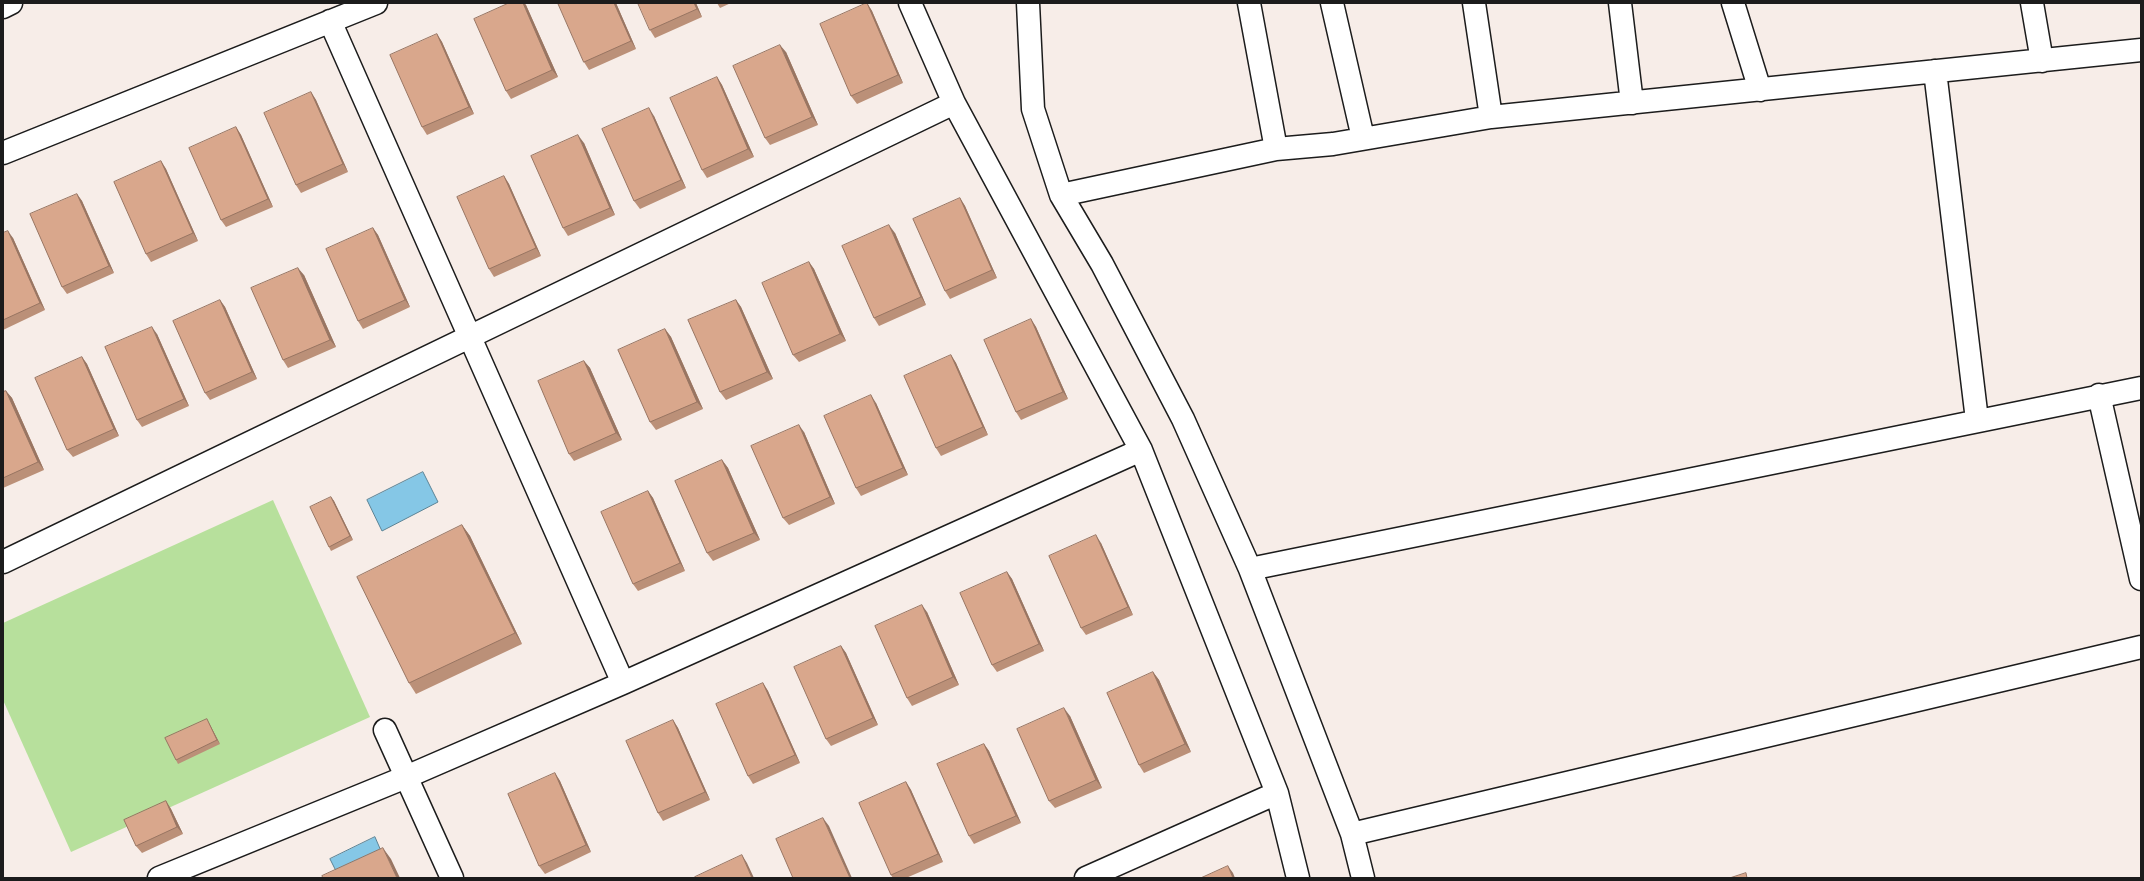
<!DOCTYPE html>
<style>
body{margin:0}
#map{position:relative;width:2144px;height:881px;overflow:hidden;background:#f7ede8;font-family:Caveat,sans-serif}
canvas{display:block}
.frame{position:absolute;inset:0;border:4px solid #1c1c1c;pointer-events:none}
</style>
<div id="map">
<canvas width="2144" height="881"></canvas>
<div class="frame"></div>
</div>
<script>
const c = document.querySelector('canvas').getContext('2d');
c.lineJoin = 'round';
function paint(path, color) {
  c.fillStyle = color;
  c.fill(path, 'evenodd');
}
function stroke(path, color, width, dash) {
  c.strokeStyle = color;
  c.lineWidth = width;
  c.lineCap = dash ? 'butt' : 'round';
  c.setLineDash(dash || []);
  c.stroke(path);
}
paint(new Path2D(`
 M273 500 370 717 71 852 3 700V623Z`), '#b7e09c');
const water = new Path2D(`
 M423 472 438 502 382 531 367 500Z
 M375 837 384 858 338 875 330 859Z`);
paint(water, '#85c7e6');
stroke(water, '#5b8395', 1);
const minor = new Path2D(`
 M910 3 954 103 1141 450 1277 793 1298 878
 M1028 3 1033 109 1061 195 1102 264 1183 419 1250 569 1352 834 1363 878
 M1249 3 1276 149
 M1332 3 1363 138
 M1474 3 1491 117
 M1620 3 1632 103
 M1733 3 1760 90
 M2032 3 2042 61
 M3 7 11 3
 M330 21 623 683
 M1935 71 1977 420
 M3 153 376 3
 M1061 195 1276 149 1333 144 1491 117 2141 50
 M2099 395 2141 579
 M3 562 954 103
 M1250 569 2141 388
 M385 730 452 878
 M1352 834 2141 647
 M159 878 406 777 623 683 1141 450
 M1086 878 1277 793`);
stroke(minor, '#1c1c1c', 25);
stroke(minor, '#fff', 22);
paint(new Path2D(`
 M509 3H524L526 5 558 77 511 99 506 91Z
 M558 3H616L636 49 589 70 584 62Z
 M696 3 702 17 655 38 650 30Z
 M717 3H731L720 8Z
 M867 3 872 11 903 83 857 104 851 96Z
 M437 34 442 42 474 114 427 135 422 127Z
 M786 52 818 125 770 145 765 138Z
 M717 77 722 85 754 157 707 178 702 170Z
 M311 92 316 100 348 172 301 193 296 185Z
 M654 116 686 188 640 209 634 201Z
 M236 127 241 135 273 207 226 227 221 220Z
 M584 143 615 215 568 236 563 228Z
 M161 161 166 169 198 241 151 262 146 254Z
 M504 176 509 184 541 256 494 277 489 269Z
 M77 194 82 201 114 273 67 294 62 287Z
 M960 198 965 206 997 278 950 299 945 291Z
 M373 228 378 235 410 307 363 329 358 321Z
 M3 233 13 238 45 310 3 330Z
 M895 233 926 305 879 326 874 318Z
 M809 262 814 269 846 341 799 362 793 355Z
 M304 275 336 347 288 368 283 360Z
 M220 300 225 307 257 379 210 400 205 393Z
 M736 300 741 307 773 379 726 400 720 392Z
 M1031 319 1036 327 1068 399 1021 420 1016 412Z
 M665 329 671 337 703 409 656 430 650 422Z
 M157 334 189 406 142 427 137 420Z
 M951 355 956 363 988 435 941 456 936 448Z
 M82 357 87 364 119 436 73 457 67 450Z
 M584 361 590 368 622 440 574 461 569 454Z
 M6 391 12 398 44 470 3 488V392Z
 M876 403 908 475 861 496 856 488Z
 M804 432 835 504 789 525 783 518Z
 M722 460 728 468 760 540 713 561 707 553Z
 M648 491 653 498 685 571 638 591 633 584Z
 M331 497 334 501 353 540 331 551 329 547Z
 M462 525 470 536 522 644 416 694 409 683Z
 M1101 543 1133 615 1086 635 1081 628Z
 M1007 572 1012 579 1044 651 997 672 992 665Z
 M927 612 959 685 912 706 907 698Z
 M841 646 846 653 878 725 831 746 826 739Z
 M1153 672 1159 680 1191 752 1144 773 1139 765Z
 M763 683 768 691 800 763 753 784 748 776Z
 M1070 716 1102 788 1055 808 1049 801Z
 M673 720 678 728 710 800 663 821 658 813Z
 M209 723 220 744 178 764 176 760Z
 M984 744 989 751 1021 823 974 844 969 836Z
 M555 773 560 781 591 852 545 874 539 866Z
 M906 782 911 790 943 862 906 878H893L891 875Z
 M166 801 171 809 183 834 142 853 136 846Z`), '#bb9078');
paint(new Path2D(`
 M523 3H524L526 5 558 77 552 70Z
 M614 3H616L636 49 631 41Z
 M694 3H696L702 17 697 9Z
 M867 3 872 11 903 83 898 75Z
 M437 34 442 42 474 114 469 107Z
 M780 45 786 52 818 125 812 117Z
 M717 77 722 85 754 157 748 149Z
 M311 92 316 100 348 172 343 164Z
 M649 108 654 116 686 188 681 180Z
 M236 127 241 135 273 207 268 199Z
 M578 135 584 143 615 215 610 208Z
 M161 161 166 169 198 241 193 233Z
 M504 176 509 184 541 256 536 248Z
 M77 194 82 201 114 273 109 266Z
 M960 198 965 206 997 278 992 270Z
 M889 225 895 233 926 305 921 297Z
 M373 228 378 235 410 307 405 300Z
 M8 231 13 238 45 310 40 303Z
 M809 262 814 269 846 341 840 334Z
 M298 268 304 275 336 347 330 340Z
 M220 300 225 307 257 379 252 372Z
 M736 300 741 307 773 379 767 372Z
 M1031 319 1036 327 1068 399 1063 392Z
 M152 327 157 334 189 406 184 399Z
 M665 329 671 337 703 409 697 402Z
 M951 355 956 363 988 435 983 427Z
 M82 357 87 364 119 436 114 429Z
 M584 361 590 368 622 440 616 433Z
 M6 391 12 398 44 470 38 462Z
 M871 395 876 403 908 475 903 468Z
 M799 425 804 432 835 504 830 497Z
 M722 460 728 468 760 540 754 533Z
 M648 491 653 498 685 571 680 563Z
 M331 497 334 501 353 540 350 536Z
 M462 525 470 536 522 644 515 633Z
 M1096 535 1101 543 1133 615 1128 607Z
 M1007 572 1012 579 1044 651 1039 644Z
 M922 605 927 612 959 685 953 677Z
 M841 646 846 653 878 725 873 718Z
 M1153 672 1159 680 1191 752 1185 744Z
 M763 683 768 691 800 763 795 755Z
 M1064 708 1070 716 1102 788 1096 780Z
 M207 719 209 723 220 744 217 740Z
 M673 720 678 728 710 800 705 792Z
 M984 744 989 751 1021 823 1016 816Z
 M555 773 560 781 591 852 586 845Z
 M906 782 911 790 943 862 938 854Z
 M166 801 171 809 183 834 177 827Z
 M823 818 829 826 852 878H850Z
 M383 848 391 859 400 878H397Z
 M742 855 747 863 754 878H752Z
 M1228 866 1233 873 1235 878H1233Z`), '#987562');
const building = new Path2D(`
 M509 3H523L552 70 506 91 474 19Z
 M558 3H614L631 41 584 62Z
 M638 3H694L697 9 650 30Z
 M867 3 898 75 851 96 820 24Z
 M437 34 469 107 422 127 390 55Z
 M780 45 812 117 765 138 733 66Z
 M717 77 748 149 702 170 670 98Z
 M311 92 343 164 296 185 264 113Z
 M649 108 681 180 634 201 602 129Z
 M236 127 268 199 221 220 189 148Z
 M578 135 610 208 563 228 531 156Z
 M161 161 193 233 146 254 114 182Z
 M504 176 536 248 489 269 457 197Z
 M77 194 109 266 62 287 30 214Z
 M960 198 992 270 945 291 913 219Z
 M889 225 921 297 874 318 842 246Z
 M373 228 405 300 358 321 326 249Z
 M8 231 40 303 3 320V233Z
 M809 262 840 334 793 355 762 283Z
 M298 268 330 340 283 360 251 288Z
 M220 300 252 372 205 393 173 321Z
 M736 300 767 372 720 392 688 320Z
 M1031 319 1063 392 1016 412 984 340Z
 M152 327 184 399 137 420 105 347Z
 M665 329 697 402 650 422 618 350Z
 M951 355 983 427 936 448 904 376Z
 M82 357 114 429 67 450 35 378Z
 M584 361 616 433 569 454 538 381Z
 M6 391 38 462 3 478V392Z
 M871 395 903 468 856 488 824 416Z
 M799 425 830 497 783 518 751 446Z
 M722 460 754 533 707 553 675 481Z
 M648 491 680 563 633 584 601 512Z
 M331 497 350 536 329 547 310 507Z
 M462 525 515 633 409 683 357 577Z
 M1096 535 1128 607 1081 628 1049 556Z
 M1007 572 1039 644 992 665 960 593Z
 M922 605 953 677 907 698 875 626Z
 M841 646 873 718 826 739 794 667Z
 M1153 672 1185 744 1139 765 1107 693Z
 M763 683 795 755 748 776 716 704Z
 M1064 708 1096 780 1049 801 1017 729Z
 M207 719 217 740 176 760 165 738Z
 M673 720 705 792 658 813 626 741Z
 M984 744 1016 816 969 836 937 764Z
 M555 773 586 845 539 866 508 794Z
 M906 782 938 854 891 875 859 803Z
 M166 801 177 827 136 846 124 820Z
 M823 818 850 878H793L776 839Z
 M383 848 397 878H323L322 876Z
 M742 855 752 878H696L695 877Z
 M1228 866 1233 878H1201Z
 M1746 873 1747 878H1730Z`);
paint(building, '#d9a78c');
stroke(building, '#987562', 1);
</script>
